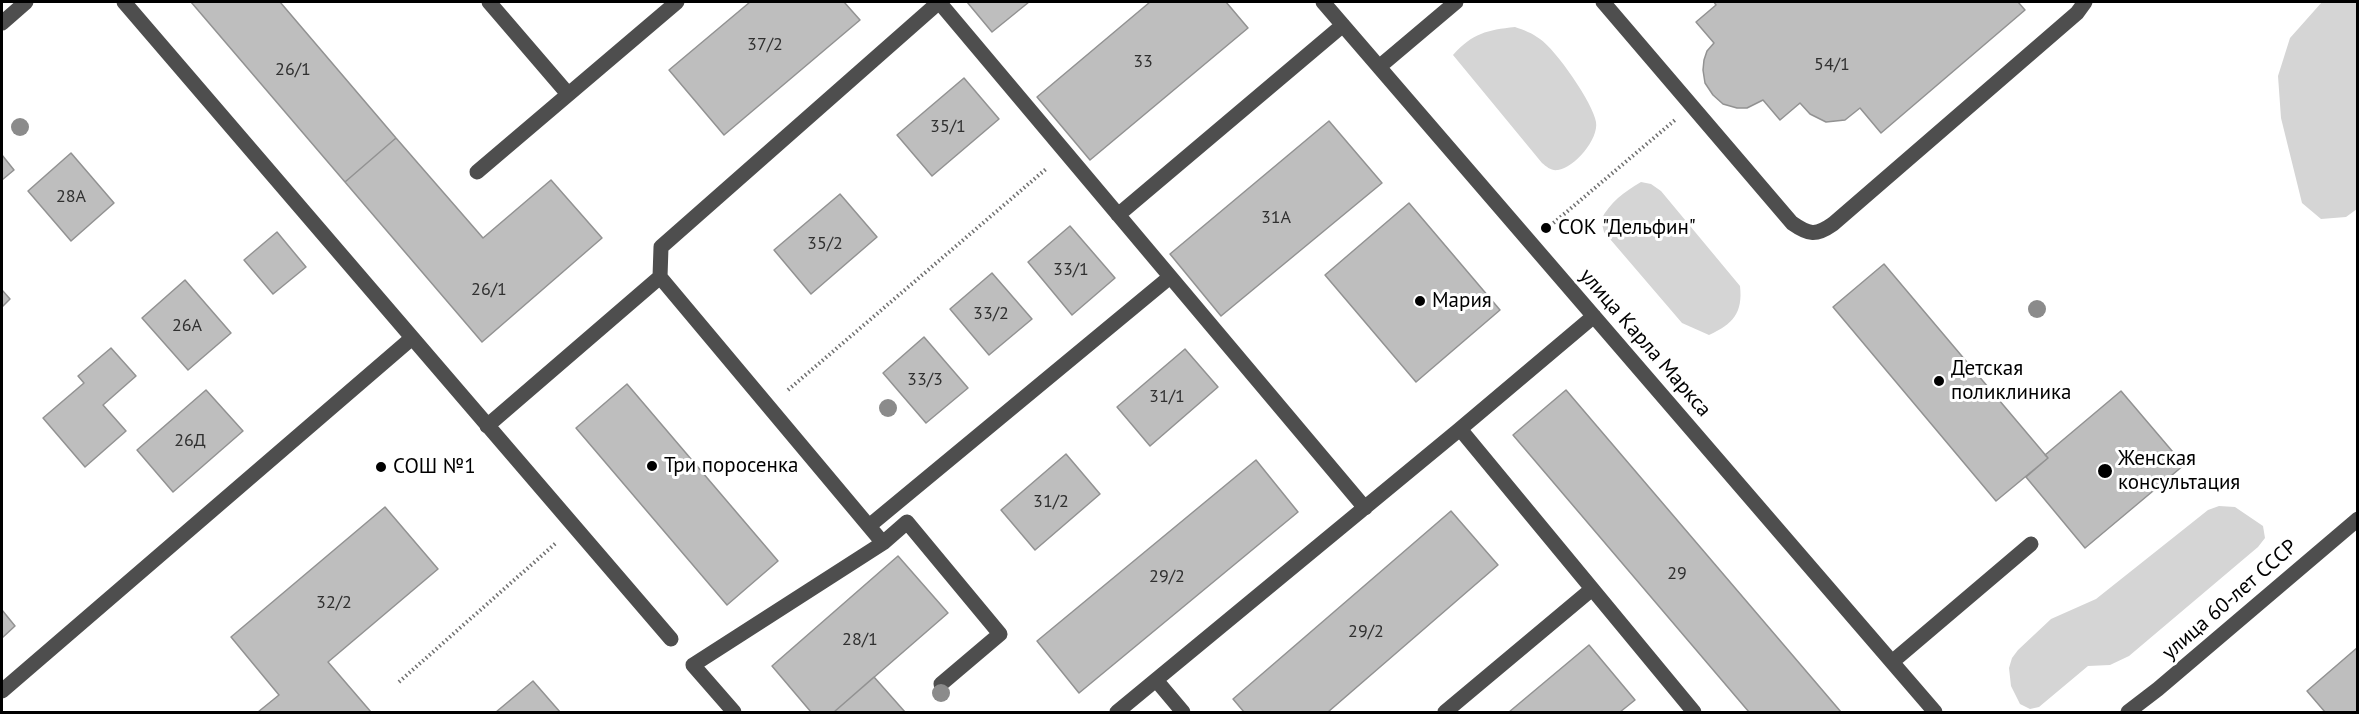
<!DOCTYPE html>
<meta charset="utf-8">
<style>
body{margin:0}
#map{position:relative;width:2359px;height:714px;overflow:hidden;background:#fff;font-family:"PT Sans",sans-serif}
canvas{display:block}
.frame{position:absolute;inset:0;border:3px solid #000;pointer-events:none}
</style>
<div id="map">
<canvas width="2359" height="714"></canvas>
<div class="frame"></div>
</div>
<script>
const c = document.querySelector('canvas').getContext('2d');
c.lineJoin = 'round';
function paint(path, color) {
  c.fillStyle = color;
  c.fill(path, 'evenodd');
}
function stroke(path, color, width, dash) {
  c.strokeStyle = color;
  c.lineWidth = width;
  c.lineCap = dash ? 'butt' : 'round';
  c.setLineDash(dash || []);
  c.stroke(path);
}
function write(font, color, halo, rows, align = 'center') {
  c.font = font + ' "PT Sans",sans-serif';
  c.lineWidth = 6;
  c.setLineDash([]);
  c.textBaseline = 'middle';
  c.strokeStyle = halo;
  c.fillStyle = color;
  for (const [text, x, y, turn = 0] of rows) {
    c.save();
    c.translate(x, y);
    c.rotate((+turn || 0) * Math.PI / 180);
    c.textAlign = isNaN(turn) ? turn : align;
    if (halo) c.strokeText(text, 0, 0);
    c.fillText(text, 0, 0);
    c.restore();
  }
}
paint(new Path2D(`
 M2322 2H2357V209L2346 217 2321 219 2302 203 2281 118 2278 76 2290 38Z
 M1515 27C1524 30 1532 33 1540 39 1556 50 1593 103 1596 122 1599 139 1574 168 1558 170 1551 171 1547 167 1542 163L1453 55C1473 33 1487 30 1515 27Z
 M1641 182 1651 184 1661 191 1740 286C1743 313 1733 324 1709 335L1682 323 1604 232 1601 220C1610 202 1624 192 1641 182Z
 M2219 506 2235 507 2263 526 2265 538 2258 547 2129 656 2110 665 2088 666 2039 707 2030 709 2020 704 2011 686 2009 668 2012 658 2018 650 2051 619 2096 599 2208 510Z`), '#d5d5d5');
const building = new Path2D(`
 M191 2H280L396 138 345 182Z
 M750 2H844L860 20 724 135 669 70Z
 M967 2H1029L992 32Z
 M1150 2H1226L1248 28 1090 160 1037 97Z
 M1714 2H2018L2025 10 1881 133 1860 108 1845 120 1826 122 1810 114 1800 103 1780 120 1763 100 1747 108H1737L1723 104 1713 95 1705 83 1703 70 1704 60 1707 51 1714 43 1696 22 1716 5Z
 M964 78 999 119 932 176 897 135Z
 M1329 121 1382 183 1221 316 1170 254Z
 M396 138 483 238 551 180 602 238 482 342 345 182Z
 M71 153 114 203 71 241 28 191Z
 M2 155 14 170 2 180Z
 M840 194 877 237 811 294 774 250Z
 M1409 203 1500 310 1416 382 1325 275Z
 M1070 226 1115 278 1072 315 1028 262Z
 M277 232 306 267 273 294 244 260Z
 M1884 264 2048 458 1996 501 1833 307Z
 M992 273 1032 319 989 355 950 309Z
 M185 280 231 333 188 370 142 318Z
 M2 290 10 299 2 307Z
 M924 337 968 388 926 423 883 373Z
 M111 348 136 376 103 405 126 431 85 467 43 418 84 383 78 376Z
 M1185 349 1218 387 1150 446 1117 407Z
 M627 384 778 561 727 605 576 428Z
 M206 390 243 431 173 492 137 450Z
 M1566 390 1841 712H1749L1513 435Z
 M2121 391 2184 465 2085 548 2026 477 2048 458 2045 455Z
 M1066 454 1100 494 1035 550 1001 510Z
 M1256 460 1298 512 1079 693 1037 641Z
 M385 507 438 569 328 662 371 712H258L279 695 231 637Z
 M1451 511 1498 565 1328 712H1244L1233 699Z
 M898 556 948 613 834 712H811L772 666Z
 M2 610 15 626 2 638Z
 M1589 645 1635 700 1620 712H1509Z
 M2358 647V712H2325L2307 691Z
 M874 677 905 712H834Z
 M533 681 560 712H496Z`);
paint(building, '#bebebe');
stroke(building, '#929292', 1.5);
stroke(new Path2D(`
 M1550 226 1675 120
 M788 390 1046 169
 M399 682 556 543`), '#707070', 4, [1.5, 3]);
stroke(new Path2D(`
 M124 2 671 639
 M489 2 568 94
 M939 2 1365 508
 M1323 2 1935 712
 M1603 2 1792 223C1809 235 1816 236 1833 224L2077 13 2085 2
 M2 23 26 2
 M1379 67 1456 2
 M477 172 677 2
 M1118 215 1343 25
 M660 277 661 247 939 2
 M1594 316 1460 429 1694 712
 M487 426 660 277 883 543
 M869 526 1170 277
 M1892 662 2031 544
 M1156 680 1183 712
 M2 691 412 338
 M734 712 693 665 883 543 907 522 1000 634 941 684
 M1117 712 1460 429
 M1445 712 1592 589
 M2128 712 2158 689 2358 519`), '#4e4e4e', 15);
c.fillStyle = '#8b8b8b';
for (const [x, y] of [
 [20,127],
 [2037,309],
 [888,408],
 [941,693]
]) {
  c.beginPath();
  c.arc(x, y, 9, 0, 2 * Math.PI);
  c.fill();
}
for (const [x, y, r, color] of [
 [1546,228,6,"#000"],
 [1420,301,6,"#000"],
 [1939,381,6,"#000"],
 [652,466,6,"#000"],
 [381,467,6,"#000"],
 [2105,471,8,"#000"]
]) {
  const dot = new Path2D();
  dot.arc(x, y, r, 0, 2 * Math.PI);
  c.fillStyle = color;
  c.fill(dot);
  stroke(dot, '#fff', 2);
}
write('18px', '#303030', null, [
 ["37/2",765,45],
 ["33",1143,62],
 ["54/1",1832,65],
 ["26/1",293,70],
 ["35/1",948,127],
 ["28А",71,197],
 ["31А",1276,218],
 ["35/2",825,244],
 ["33/1",1071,270],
 ["26/1",489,290],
 ["33/2",991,314],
 ["26А",187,326],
 ["33/3",925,380],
 ["31/1",1167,397],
 ["26Д",190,441],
 ["31/2",1051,502],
 ["29",1677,574],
 ["29/2",1167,577],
 ["32/2",334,603],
 ["29/2",1366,632],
 ["28/1",860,640]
]);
write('21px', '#000', '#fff', [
 ["СОК \"Дельфин\"",1558,228],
 ["Мария",1432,301],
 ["Детская",1951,369],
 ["поликлиника",1951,393],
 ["Женская",2118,459],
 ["консультация",2118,483],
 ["Три поросенка",664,466],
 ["СОШ №1",393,467]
], 'left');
write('21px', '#000', '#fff', [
 ["улица Карла Маркса",1645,343,49],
 ["улица 60-лет СССР",2230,600,-41]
]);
</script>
